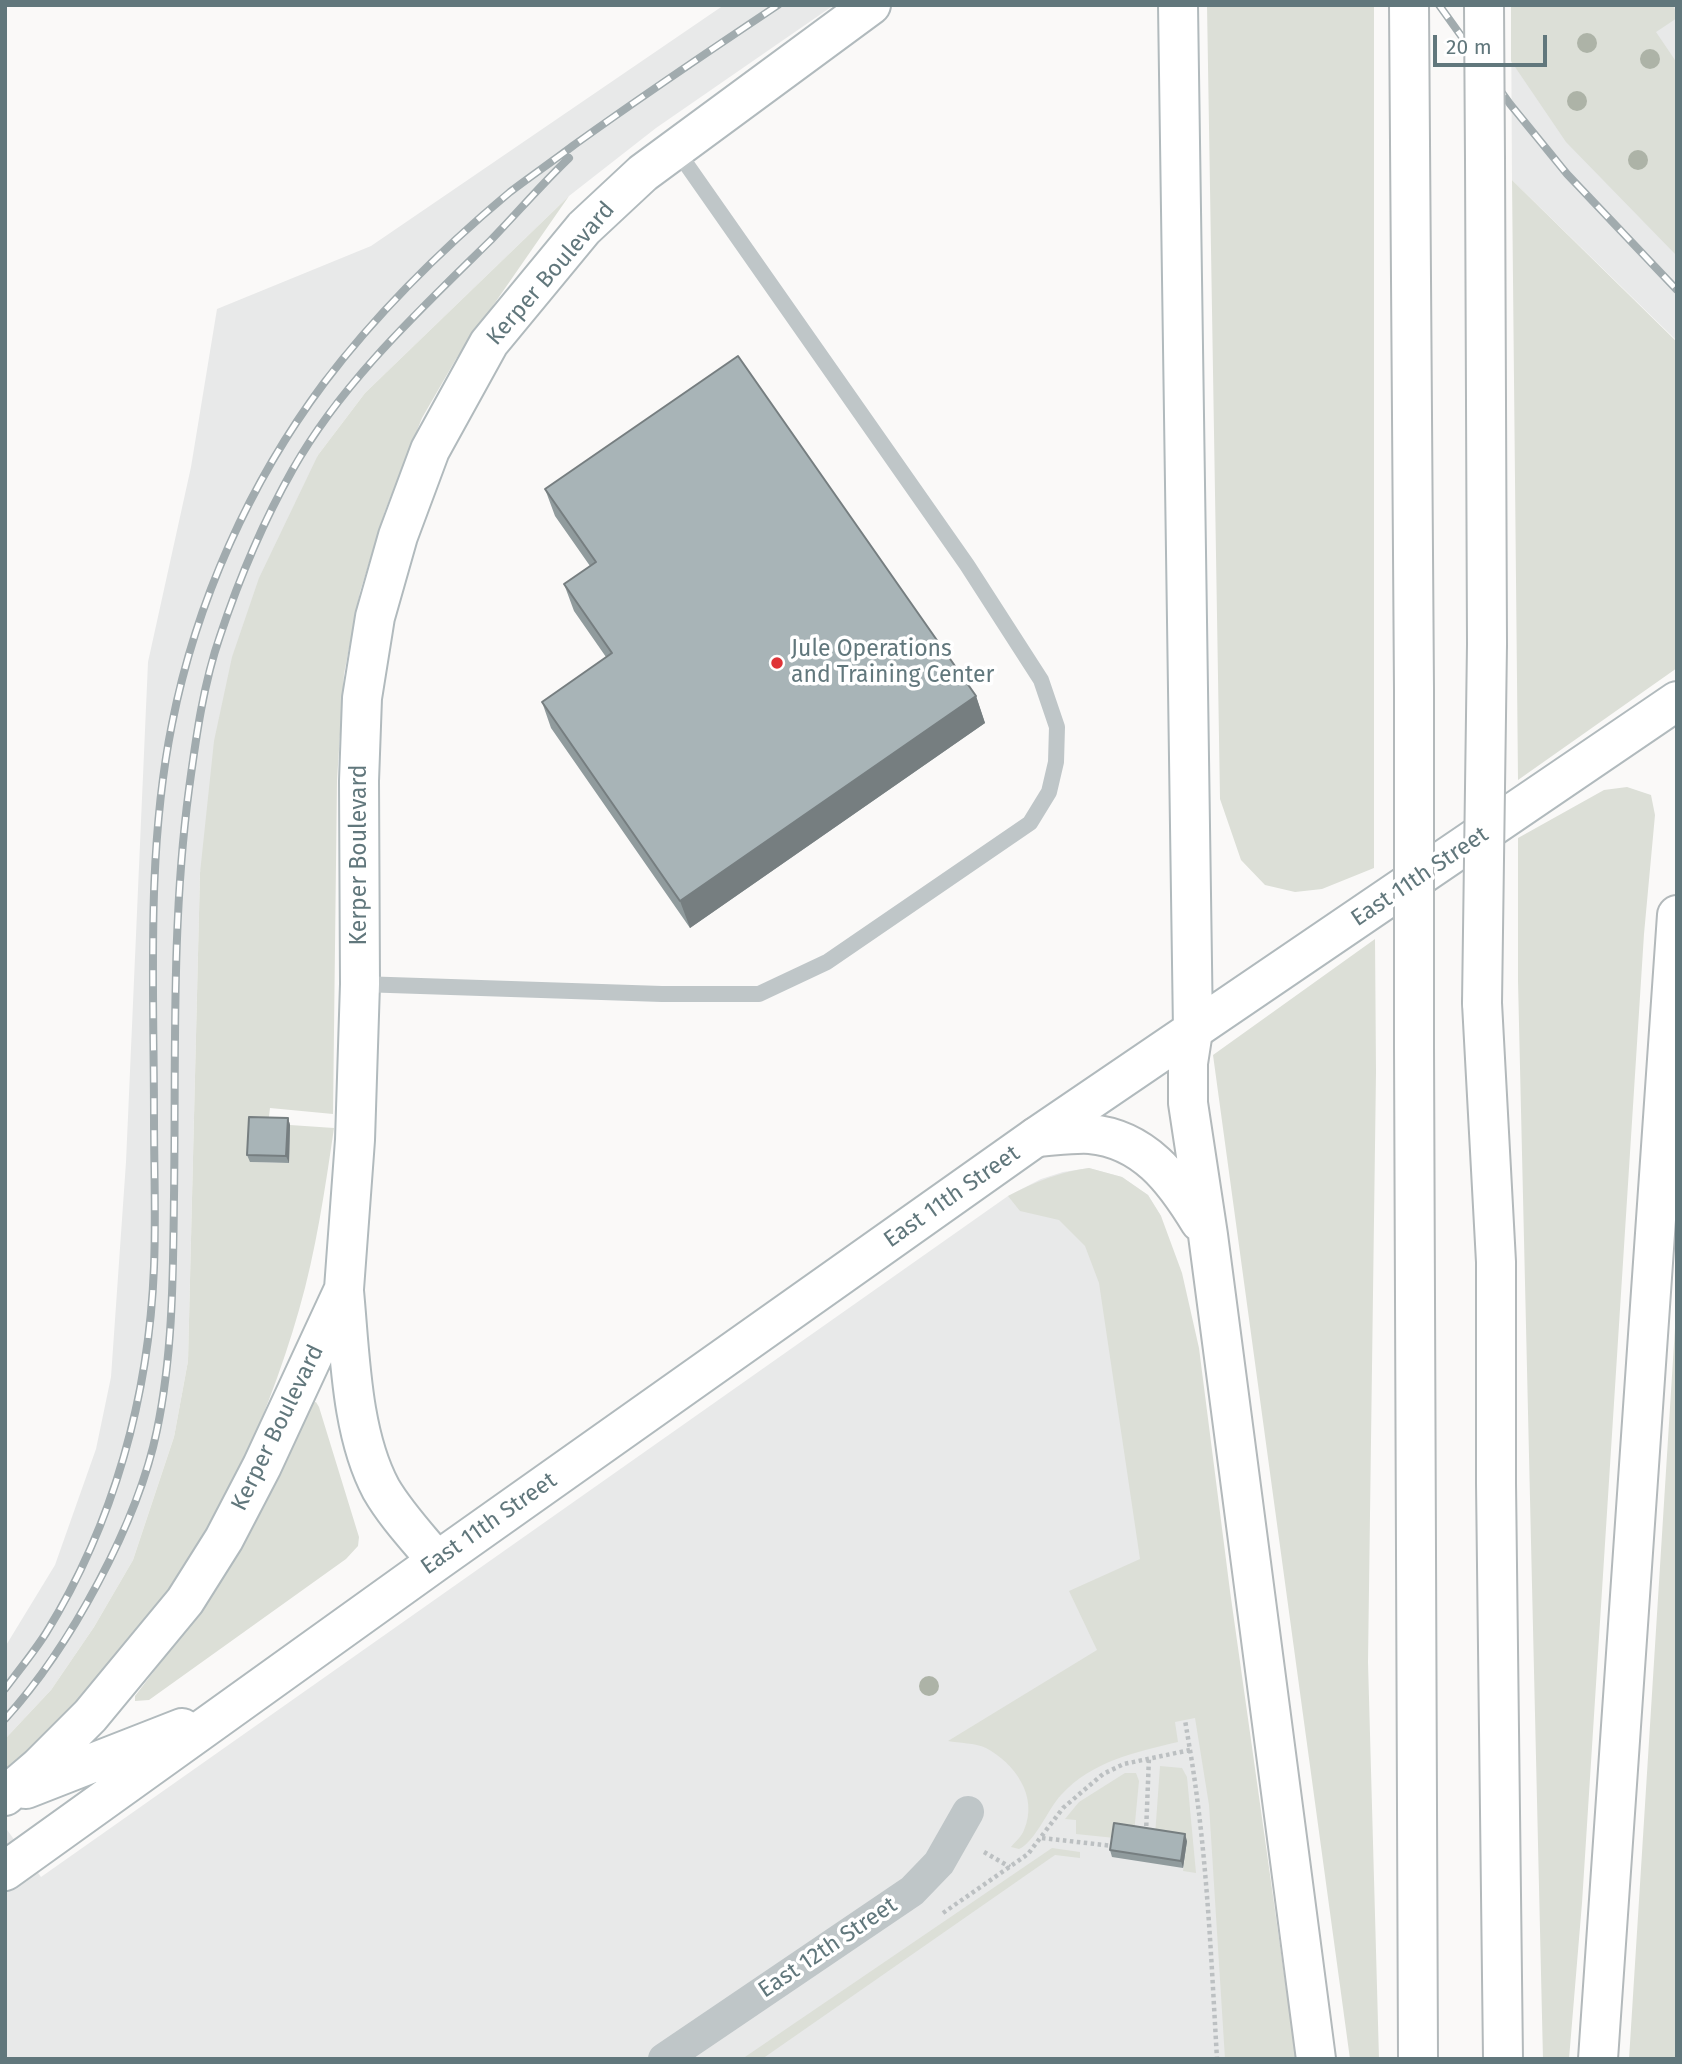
<!DOCTYPE html>
<style>
body{margin:0}
#map{position:relative;width:1682px;height:2064px;overflow:hidden;background:#faf9f8;font-family:"Fira Sans",sans-serif}
canvas{display:block}
.frame{position:absolute;inset:0;border:7px solid #61777c;pointer-events:none}
.scale{position:absolute;left:1433px;top:35px;width:114px;height:32px;box-sizing:border-box;border:4px solid #61777c;border-top:0;padding-left:9px;font-size:21px;line-height:24px;white-space:nowrap;color:#61777c;-webkit-text-stroke:5px #fff;paint-order:stroke}
</style>
<div id="map">
<canvas width="1682" height="2064"></canvas>
<div class="frame"></div>
<div class="scale">20 m</div>
</div>
<script>
const c = document.querySelector('canvas').getContext('2d');
c.lineJoin = 'round';
function paint(path, color) {
  c.fillStyle = color;
  c.fill(path, 'evenodd');
}
function stroke(path, color, width, dash) {
  c.strokeStyle = color;
  c.lineWidth = width;
  c.lineCap = dash ? 'butt' : 'round';
  c.setLineDash(dash || []);
  c.stroke(path);
}
function write(font, color, halo, rows, align = 'center') {
  c.font = font + ' "Fira Sans",sans-serif';
  c.lineWidth = 7;
  c.setLineDash([]);
  c.textBaseline = 'middle';
  c.strokeStyle = halo;
  c.fillStyle = color;
  for (const [text, x, y, turn = 0] of rows) {
    c.save();
    c.translate(x, y);
    c.rotate((+turn || 0) * Math.PI / 180);
    c.textAlign = isNaN(turn) ? turn : align;
    if (halo) c.strokeText(text, 0, 0);
    c.fillText(text, 0, 0);
    c.restore();
  }
}
paint(new Path2D(`
 M724 5H834L656 128 569 196 365 393 318 455 200 873 188 1361 174 1437 133 1560 94 1627 51 1690 5 1739V1647L55 1565 96 1449 111 1377 126 1162 148 662 191 467 217 309 371 246Z
 M1511 5H1677V341L1512 180Z
 M1089 1168 1122 1177 1148 1195 1161 1216 1248 1792 1260 2059H5V1827L41 1877 1008 1196 1041 1179 1063 1172Z`), '#e8e9e9');
paint(new Path2D(`
 M1207 5H1374V868L1322 889 1295 892 1265 885 1241 860 1220 799Z
 M1511 5H1672L1677 12V18L1656 32 1677 63V256L1566 142 1511 61Z
 M1512 180 1677 342V668L1518 780Z
 M569 196 456 359 422 418 385 511 360 592 344 674 337 780 333 1114 270 1108 268 1125 251 1124 250 1162 289 1163 290 1125 334 1128C325 1189 316 1251 299 1310 265 1429 205 1559 124 1652 87 1695 45 1734 5 1774V1739L51 1690 94 1627 133 1560 174 1437 188 1361 200 873 214 741 232 657 259 578 318 455 365 393Z
 M1627 787 1651 795 1655 815 1644 934 1582 1903 1569 2059H1543L1518 981V838L1604 790Z
 M1375 939 1376 1072 1368 1662 1379 2059H1350L1213 1055Z
 M1089 1168 1122 1177 1148 1195 1161 1216 1182 1273 1199 1348 1230 1591 1296 2059H1225L1209 1805 1195 1718 1175 1722 1178 1742C1136 1752 1092 1761 1061 1795 1048 1809 1035 1842 1019 1849L1011 1847C1015 1842 1022 1836 1024 1830 1039 1796 1014 1763 986 1748 975 1743 959 1743 948 1741L1097 1650 1069 1591 1140 1559 1099 1283 1085 1246 1059 1220 1020 1211 1008 1196C1035 1182 1059 1172 1089 1168Z
 M1677 1296V2059H1629Z
 M316 1402 319 1407 359 1537 358 1546 346 1559 149 1700 135 1701V1696L217 1589 264 1501 311 1403Z
 M1160 1766 1182 1768 1187 1777 1196 1873 1183 1871 1187 1841 1155 1836Z
 M1125 1773H1136L1139 1781 1134 1833 1115 1838 1076 1834V1820L1065 1819 1079 1802Z
 M1052 1848 1080 1852V1858L1055 1855 762 2059H742Z`), '#dcdfd7');
const secondary = new Path2D(`
 M1178 5 1193 1031
 M344 1291C350 1354 351 1433 381 1489 396 1515 418 1538 437 1561
 M26 1789 182 1728
 M5 1796 39 1767 90 1716 185 1601 224 1539 262 1466 344 1289 355 1140 360 984 359 781 362 698 375 617 398 536 430 450 489 343 584 228 643 173 871 5
 M5 1871 437 1561 1036 1137 1677 701`);
const highway = new Path2D(`
 M1409 5 1414 690
 M1485 160 1487 644
 M1482 1003 1496 1262V1483L1503 2059
 M1193 1031 1188 1063V1103L1208 1235 1316 2059
 M1414 1045 1418 2059
 M1036 1137C1053 1136 1073 1133 1090 1134 1144 1139 1174 1179 1200 1222
 M1598 2059 1677 915`);
stroke(secondary, '#b1babd', 42);
stroke(highway, '#b3b9bb', 42);
stroke(new Path2D(`
 M1190 1750C1207 1852 1211 1956 1217 2059
 M1146 1833 1149 1757
 M1042 1838 1113 1846
 M984 1852 1010 1867
 M943 1913 1028 1854 1063 1808 1103 1774 1124 1764 1190 1750 1185 1720`), '#bcc0c2', 4.5, [3.5, 3.5]);
stroke(new Path2D(`
 M360 984 662 994H759L827 962 1030 823 1049 792 1056 762 1057 727 1041 680 967 565 675 148`), '#bfc6c8', 16);
stroke(new Path2D(`
 M664 2059 912 1891 939 1863 968 1812`), '#bfc6c8', 32);
stroke(secondary, '#fff', 38);
stroke(highway, '#fff', 38);
const rail = new Path2D(`
 M1439 5 1510 104 1567 174 1677 290
 M5 1689C19 1670 34 1652 46 1633 114 1523 149 1396 154 1267 156 1217 154 1168 154 1118 154 988 146 853 172 724 196 602 250 482 324 383 377 313 443 248 510 192 531 176 553 161 574 145 641 97 709 51 778 5
 M5 1719C69 1649 138 1523 157 1430 173 1353 173 1275 174 1197 176 1061 171 924 189 789 196 738 203 685 220 636 239 579 263 522 293 469 343 381 419 311 491 240 517 213 542 184 569 158`);
stroke(rail, '#a1abae', 8);
stroke(rail, '#fff', 5, [16]);
const highwayBridge = new Path2D(`
 M1484 5 1485 160
 M1482 1003 1487 644
 M1414 1045V690`);
stroke(highwayBridge, '#b3b9bb', 42, []);
stroke(highwayBridge, '#fff', 38);
c.fillStyle = '#adb3a7';
for (const [x, y] of [
 [1587,43],
 [1650,59],
 [1577,101],
 [1638,160],
 [929,1686]
]) {
  c.beginPath();
  c.arc(x, y, 10, 0, 2 * Math.PI);
  c.fill();
}
paint(new Path2D(`
 M545 489 976 696 985 723 690 928 551 728 542 702 606 657 574 611 564 584 590 566 555 516Z
 M288 1118 290 1125 289 1163 250 1162 247 1155Z
 M1187 1841 1183 1868 1112 1857 1110 1850Z`), '#909b9d');
paint(new Path2D(`
 M976 696 985 723 690 928 680 901Z
 M288 1118 290 1125 289 1163 286 1156Z
 M1185 1834 1187 1841 1183 1868 1181 1861Z`), '#767e80');
const building = new Path2D(`
 M738 356 976 696 680 901 542 702 612 653 564 584 596 562 545 489Z
 M249 1117 288 1118 286 1156 247 1155Z
 M1114 1823 1185 1834 1181 1861 1110 1850Z`);
paint(building, '#a8b4b7');
stroke(building, '#767e80', 2);
for (const [x, y, r, color] of [
 [777,663,7,"#df3337"]
]) {
  const dot = new Path2D();
  dot.arc(x, y, r, 0, 2 * Math.PI);
  c.fillStyle = color;
  c.fill(dot);
  stroke(dot, '#fff', 2.5);
}
write('23px', '#61777c', '#fff', [
 ["Kerper Boulevard",551,274,-49],
 ["Kerper Boulevard",360,855,-90],
 ["East 11th Street",1420,877,-34],
 ["East 11th Street",952,1197,-35],
 ["Kerper Boulevard",278,1428,-64],
 ["East 11th Street",489,1524,-35],
 ["East 12th Street",828,1948,-34]
]);
write('23px', '#61777c', '#fff', [
 ["Jule Operations",791,650],
 ["and Training Center",791,676]
], 'left');
</script>
